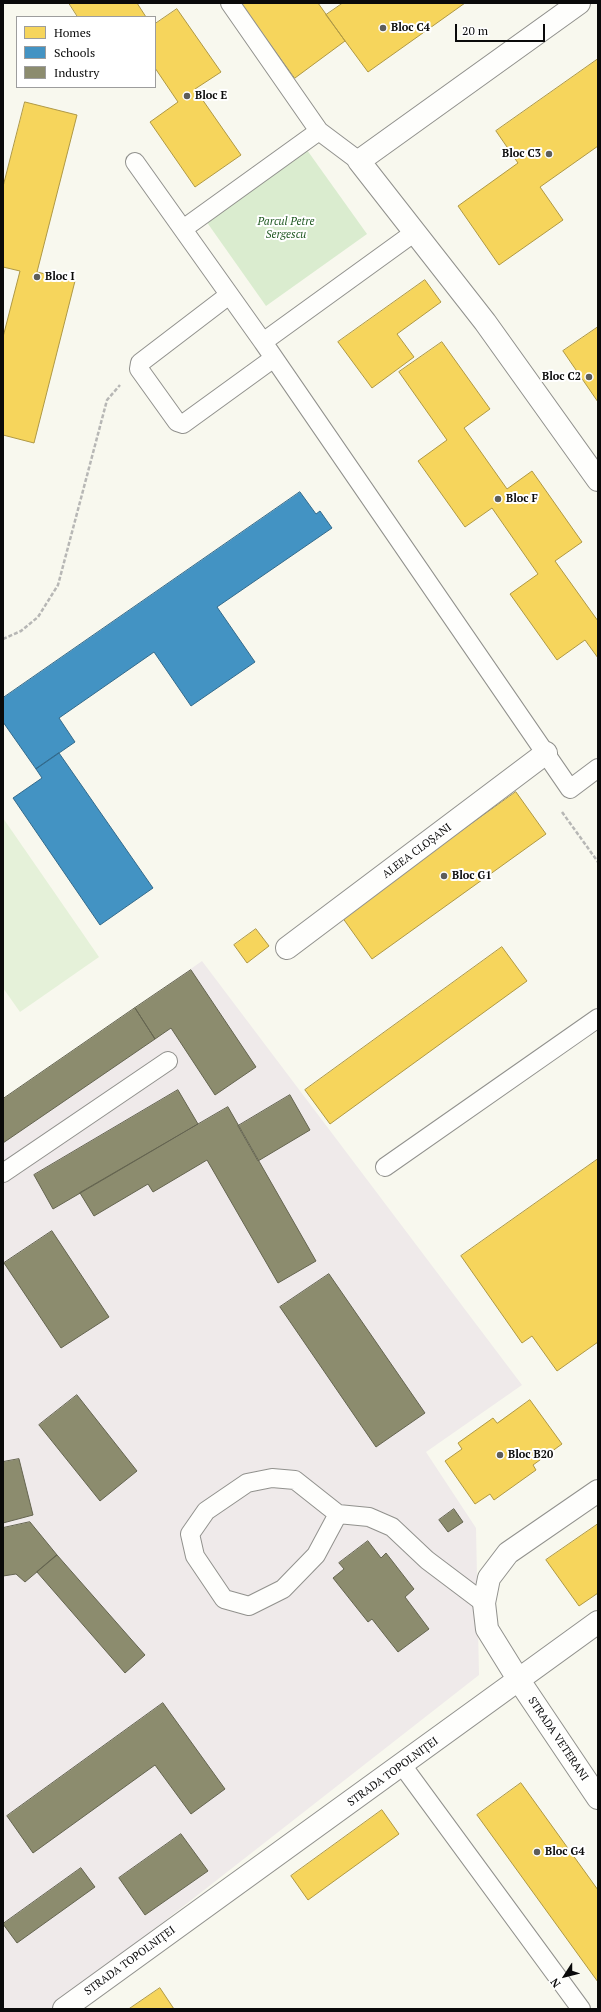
<!DOCTYPE html>
<meta charset="utf-8">
<style>
body{margin:0}
#map{position:relative;width:601px;height:2012px;overflow:hidden;background:#f8f8ee;font-family:"PT Serif",serif}
canvas{display:block}
.frame{position:absolute;inset:0;border:4px solid #0a0a0a;pointer-events:none}
.legend{position:absolute;left:16px;top:16px;width:140px;height:72px;box-sizing:border-box;background:#fff;border:1px solid #9d9d9d;margin:0;padding:5px 7px;list-style:none;font-size:12px;color:#0a0a0a}
.legend li{display:flex;align-items:center;gap:8px;height:20px}
.legend b{width:20px;border:1px solid #9d9d9d}
.north{position:absolute;left:545px;top:1956px;width:40px;height:40px;-webkit-text-stroke:3px #fff;paint-order:stroke;rotate:234deg;font-size:11px;font-weight:700;line-height:16px;text-align:center;color:#0a0a0a}
.north::after{content:'';display:block;margin:auto;width:14px;height:18px;background:#0a0a0a;clip-path:polygon(50% 0,100% 100%,50% 72%,0 100%)}
.scale{position:absolute;left:455px;top:24px;width:90px;height:18px;box-sizing:border-box;border:2px solid #0a0a0a;border-top:0;padding-left:5px;font-size:12px;line-height:14px;white-space:nowrap;color:#0a0a0a;-webkit-text-stroke:3px #fff;paint-order:stroke}
</style>
<div id="map">
<canvas width="601" height="2012"></canvas>
<div class="frame"></div>
<ul class="legend">
<li><b style="height:11px;background:#f6d55c"></b>Homes</li>
<li><b style="height:11px;background:#4393c3"></b>Schools</li>
<li><b style="height:11px;background:#8c8c6e"></b>Industry</li>
</ul>
<div class="north">N</div>
<div class="scale">20 m</div>
</div>
<script>
const c = document.querySelector('canvas').getContext('2d');
c.lineJoin = 'round';
function paint(path, color) {
  c.fillStyle = color;
  c.fill(path, 'evenodd');
}
function stroke(path, color, width, dash) {
  c.strokeStyle = color;
  c.lineWidth = width;
  c.lineCap = dash ? 'butt' : 'round';
  c.setLineDash(dash || []);
  c.stroke(path);
}
function write(font, color, halo, rows, align = 'center') {
  c.font = font + ' "PT Serif",serif';
  c.lineWidth = 4;
  c.setLineDash([]);
  c.textBaseline = 'middle';
  c.strokeStyle = halo;
  c.fillStyle = color;
  for (const [text, x, y, turn = 0] of rows) {
    c.save();
    c.translate(x, y);
    c.rotate((+turn || 0) * Math.PI / 180);
    c.textAlign = isNaN(turn) ? turn : align;
    if (halo) c.strokeText(text, 0, 0);
    c.fillText(text, 0, 0);
    c.restore();
  }
}
paint(new Path2D(`
 M202 961 522 1385 426 1452 476 1528 479 1675 52 2009H3V1101Z`), '#efeaea');
paint(new Path2D(`
 M307 150 367 234 266 306 206 221Z`), '#daeccf');
paint(new Path2D(`
 M3 818 99 957 20 1012 3 988Z`), '#e5f1d9');
const homes = new Path2D(`
 M69 3H137L146 17H78Z
 M241 3H318L345 41 295 78Z
 M343 3H465L368 72 326 15Z
 M177 9 221 72 195 89 241 155 195 187 150 122 178 102 155 68V24Z
 M598 59V146L540 187 563 220 499 265 458 206 518 163 496 131Z
 M25 102 77 115 37 272 75 281 34 443 3 435V337L20 271 3 267V187Z
 M425 280 441 302 397 334 414 357 372 388 338 342Z
 M598 327V402L563 351Z
 M442 342 490 409 464 428 507 489 532 471 582 542 555 561 598 621V658L585 640 557 660 510 594 538 574 492 508 465 527 418 461 447 440 399 372Z
 M516 792 546 834 372 959 342 917Z
 M256 929 269 946 247 963 234 945Z
 M502 947 527 981 330 1124 305 1090Z
 M598 1159V1342L557 1371 532 1336 522 1343 461 1256Z
 M530 1400 562 1444 533 1465 536 1470 494 1500 490 1494 475 1504 445 1461 462 1449 458 1443 493 1418 497 1423Z
 M598 1524V1593L579 1606 546 1560Z
 M521 1783 598 1890V1982L477 1815Z
 M382 1810 399 1834 308 1900 291 1876Z
 M160 1988 174 2009H129Z`);
paint(homes, '#f6d55c');
stroke(homes, '#af9843', 1);
const schools = new Path2D(`
 M300 492 316 514 320 511 332 528 217 607 255 662 191 706 154 652 59 718 75 742 36 769 3 722V698Z
 M59 753 153 888 100 925 13 798 42 778 36 769Z`);
paint(schools, '#4393c3');
stroke(schools, '#326a8c', 1);
const industry = new Path2D(`
 M191 970 256 1067 215 1095 171 1028 155 1039 135 1008Z
 M135 1008 155 1039 3 1143V1099Z
 M178 1090 198 1124 53 1209 34 1175Z
 M290 1095 310 1130 258 1161 238 1126Z
 M228 1107 316 1261 278 1283 207 1160 153 1192 148 1184 94 1216 80 1193Z
 M52 1231 109 1317 61 1348 4 1263Z
 M329 1274 425 1413 376 1447 280 1307Z
 M77 1395 137 1471 100 1501 39 1425Z
 M19 1459 33 1515 3 1523V1462Z
 M454 1509 463 1522 448 1532 439 1520Z
 M30 1522 57 1555 25 1582 16 1574 3 1576V1528Z
 M368 1541 381 1558 386 1553 414 1589 405 1597 429 1629 398 1652 372 1619 368 1622 333 1578 344 1569 339 1563Z
 M57 1555 145 1655 125 1673 37 1572Z
 M163 1703 225 1789 191 1814 155 1765 33 1853 7 1816Z
 M181 1834 208 1871 145 1915 119 1878Z
 M81 1868 95 1887 17 1943 3 1924Z`);
paint(industry, '#8c8c6e');
stroke(industry, '#656550', 1);
const service = new Path2D(`
 M230 3 319 131 359 161
 M135 162 263 342
 M183 229 319 131
 M415 232 263 342 570 789 598 768
 M229 295 140 363 139 369 177 422 183 424 274 358
 M385 1167 598 1018
 M3 1173 168 1061
 M338 1514 316 1555 283 1589 249 1606 224 1599 195 1556 190 1534 206 1511 247 1483 272 1478 295 1480 338 1514 369 1517 392 1527 427 1560 484 1603
 M402 1765 581 2009`);
const minor = new Path2D(`
 M579 3 359 161 485 322 598 480
 M287 948 546 753
 M598 1491 508 1553 489 1578 484 1603 487 1629 518 1679 598 1798
 M64 2009 598 1622`);
stroke(service, '#91918d', 20);
stroke(minor, '#91918d', 24);
stroke(new Path2D(`
 M3 639 21 631 38 617 58 585 107 400 120 385
 M562 812 598 862`), '#b7b7b5', 2.5, [4, 2]);
stroke(service, '#fefefc', 18);
stroke(minor, '#fefefc', 22);
for (const [x, y, r, color] of [
 [383,28,4,"#5d5d5a"],
 [187,96,4,"#5d5d5a"],
 [549,154,4,"#5d5d5a"],
 [37,277,4,"#5d5d5a"],
 [589,377,4,"#5d5d5a"],
 [498,499,4,"#5d5d5a"],
 [444,876,4,"#5d5d5a"],
 [500,1455,4,"#5d5d5a"],
 [537,1852,4,"#5d5d5a"]
]) {
  const dot = new Path2D();
  dot.arc(x, y, r, 0, 2 * Math.PI);
  c.fillStyle = color;
  c.fill(dot);
  stroke(dot, '#fff', 1.5);
}
write('bold 11px', '#0a0a0a', '#fff', [
 ["Bloc C4",391,28],
 ["Bloc E",195,96],
 ["Bloc C3",541,154,"right"],
 ["Bloc I",45,277],
 ["Bloc C2",581,377,"right"],
 ["Bloc F",506,499],
 ["Bloc G1",452,876],
 ["Bloc B20",508,1455],
 ["Bloc G4",545,1852]
], 'left');
write('italic 11px', '#225a24', '#fff', [
 ["Parcul Petre",286,222],
 ["Sergescu",286,235]
]);
write('11px', '#0a0a0a', '#fff', [
 ["ALEEA CLOȘANI",417,851,-37],
 ["STRADA VETERANI",558,1739,56],
 ["STRADA TOPOLNIȚEI",393,1772,-36],
 ["STRADA TOPOLNIȚEI",130,1961,-36]
]);
</script>
